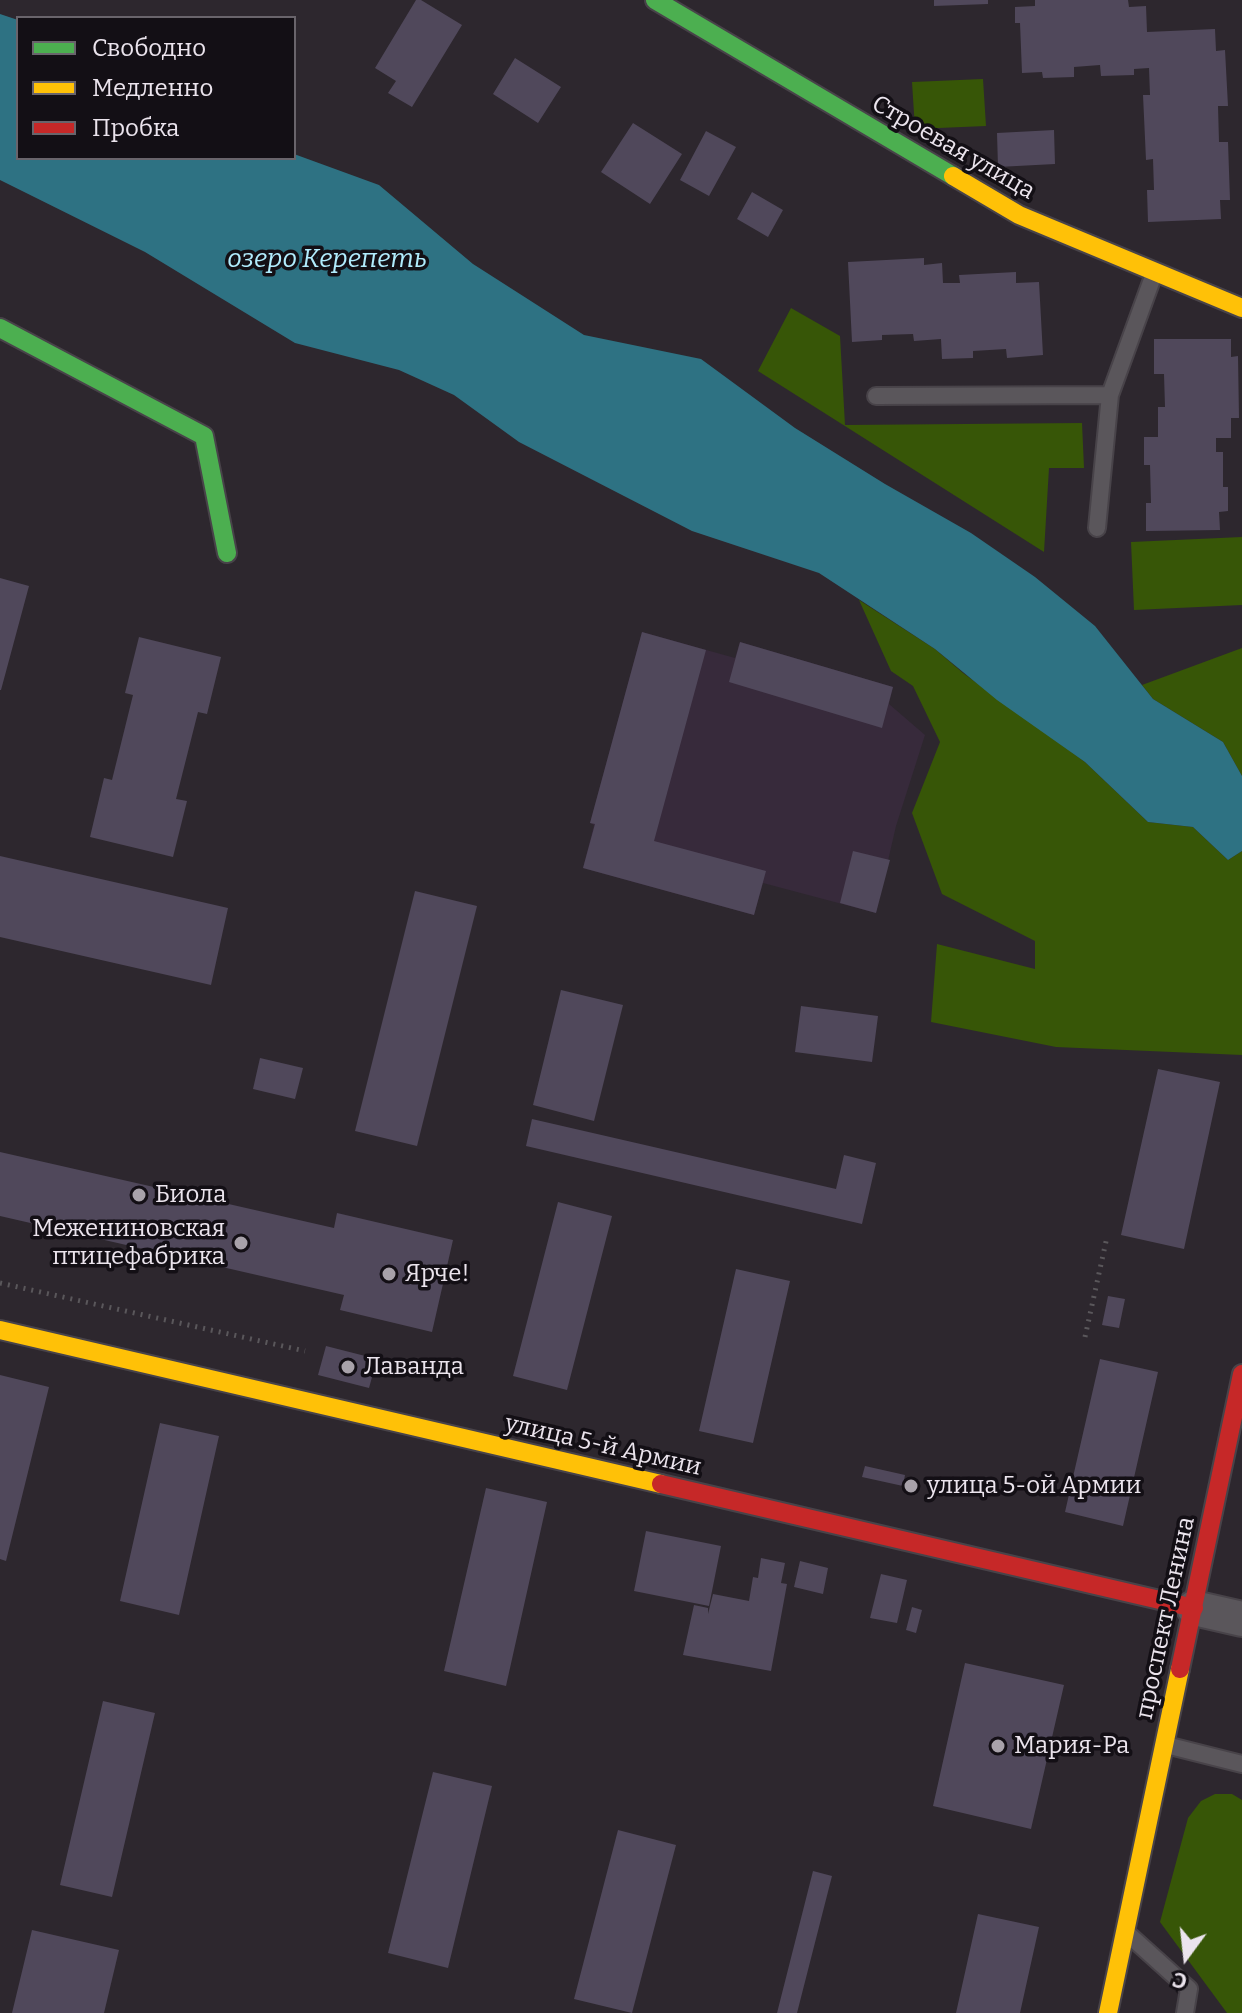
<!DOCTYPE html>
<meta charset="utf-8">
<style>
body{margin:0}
#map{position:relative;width:1242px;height:2013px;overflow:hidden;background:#2d272e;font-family:Bitter,serif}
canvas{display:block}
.legend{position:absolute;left:16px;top:16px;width:280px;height:144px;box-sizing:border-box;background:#130f15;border:2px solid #69646b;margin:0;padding:10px 14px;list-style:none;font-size:24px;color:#ebe4ed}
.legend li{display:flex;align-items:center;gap:16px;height:40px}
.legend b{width:40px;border:2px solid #69646b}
.north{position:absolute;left:1146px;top:1917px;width:80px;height:80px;-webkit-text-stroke:6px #130f15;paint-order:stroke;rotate:195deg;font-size:22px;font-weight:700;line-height:32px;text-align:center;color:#ebe4ed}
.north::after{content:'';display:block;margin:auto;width:28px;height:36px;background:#ebe4ed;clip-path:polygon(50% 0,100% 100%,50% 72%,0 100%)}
</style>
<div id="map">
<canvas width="1242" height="2013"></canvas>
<ul class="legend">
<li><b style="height:10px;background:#4caf50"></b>Свободно</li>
<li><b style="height:10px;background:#ffc107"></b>Медленно</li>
<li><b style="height:10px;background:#c62828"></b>Пробка</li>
</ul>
<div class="north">С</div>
</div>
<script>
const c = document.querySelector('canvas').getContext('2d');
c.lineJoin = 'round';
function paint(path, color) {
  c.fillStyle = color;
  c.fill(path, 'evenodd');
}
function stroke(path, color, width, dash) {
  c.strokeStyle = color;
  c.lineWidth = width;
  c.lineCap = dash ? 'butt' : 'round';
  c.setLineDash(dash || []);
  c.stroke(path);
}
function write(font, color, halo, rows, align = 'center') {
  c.font = font + ' Bitter,serif';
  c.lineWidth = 7;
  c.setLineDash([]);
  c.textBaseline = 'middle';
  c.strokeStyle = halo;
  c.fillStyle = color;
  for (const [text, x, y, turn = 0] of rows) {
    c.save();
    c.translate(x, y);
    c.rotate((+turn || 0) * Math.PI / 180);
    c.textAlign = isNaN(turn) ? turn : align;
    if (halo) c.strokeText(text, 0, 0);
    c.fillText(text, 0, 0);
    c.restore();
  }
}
paint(new Path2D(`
 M642 632 735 658 740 642 893 687 889 704 925 735 896 826 876 913 763 883 754 915 583 868 594 825 590 823Z`), '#372a3b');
paint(new Path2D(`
 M983 79 986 126 915 129 912 82Z
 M791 308 840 336 845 425 1082 423 1084 468H1049L1044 552 758 371Z
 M1242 537V605L1134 610 1131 542Z
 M859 600 935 649 963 673 1085 762 1148 822 1193 827 1228 860 1242 851V1055L1056 1047 931 1022 937 944 1035 969V941L942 894 912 813 940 742 913 686 891 671Z
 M1242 648V776L1223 742 1153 699 1142 685Z
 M1215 1794H1232L1242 1800V2013H1227L1160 1922 1188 1818 1201 1801Z`), '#375607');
paint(new Path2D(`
 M0 14 18 20V158H294V154L379 185 473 264 584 335 701 359 795 428 885 484 971 533 1035 577 1095 626 1153 699 1223 742 1242 776V851L1228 860 1193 827 1148 822 1085 762 997 700 935 649 819 573 692 531 519 442 454 395 399 370 295 343 145 252 0 180Z`), '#2e7283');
paint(new Path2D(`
 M416 0H421L462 25 412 107 388 93 396 81 375 68Z
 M934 0H988V4L934 6Z
 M1035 0H1128L1129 7 1146 6 1147 32 1215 29 1216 51 1225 50 1228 106H1218L1219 142H1228L1230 200H1220L1221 219 1148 222 1147 190H1154L1153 159 1146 160 1143 95H1150L1149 68 1134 69V75L1101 76 1100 65 1074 67V77L1043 78 1042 72 1022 73 1020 23H1015V7L1035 6Z
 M515 58 561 87 538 123 493 94Z
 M633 123 682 154 650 204 601 172Z
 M1054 130 1055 164 998 167 997 133Z
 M706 131 736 147 709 196 680 180Z
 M752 192 783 210 768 237 737 219Z
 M924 258V265L942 263 943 283H960L959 275 1016 272V283L1039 282 1043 355 1007 358 1006 349 973 351V358L942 359 941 339 914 341 913 334 882 335V340L852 342 848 262Z
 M1154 339H1231V357L1238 356 1239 418H1231V438H1216V452H1223V487H1228V511L1219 512 1220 530 1146 531V503H1151L1150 465H1144V437H1158V407H1165L1164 374H1154Z
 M0 578 29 586 1 690H0Z
 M642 632 706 650 654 841 766 871 754 915 583 868 595 824 590 823Z
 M139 637 221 657 207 714 198 712 176 799 187 801 173 857 90 837 104 778 112 780 133 695 125 693Z
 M740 642 893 687 882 728 729 682Z
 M853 851 890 860 876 913 840 903Z
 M0 856 228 908 211 985 0 937Z
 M415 891 477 906 417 1146 355 1131Z
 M561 990 623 1005 594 1121 533 1105Z
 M801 1006 878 1016 872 1062 795 1052Z
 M260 1058 303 1068 295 1099 253 1089Z
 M1158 1069 1220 1082 1184 1249 1121 1235Z
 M532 1119 836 1189 844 1155 876 1163 862 1224 526 1146Z
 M0 1152 334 1228 337 1213 453 1240 432 1332 340 1310 344 1295 0 1216Z
 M558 1202 612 1216 567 1390 513 1376Z
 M736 1269 790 1281 753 1443 699 1431Z
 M1108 1296 1125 1299 1119 1328 1102 1325Z
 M326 1346 377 1359 369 1388 318 1375Z
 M1100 1359 1158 1372 1123 1526 1065 1512Z
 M0 1375 49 1387 6 1561 0 1559Z
 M160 1423 219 1436 179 1615 120 1601Z
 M865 1466 905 1475 903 1486 862 1477Z
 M486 1488 547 1502 506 1686 444 1671Z
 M646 1531 721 1546 709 1606 634 1591Z
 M761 1558 785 1563 781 1583 787 1584 771 1671 683 1655 694 1605 708 1608V1614L713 1594 749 1601 753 1577 758 1578Z
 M800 1561 828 1568 823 1594 794 1587Z
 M881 1574 907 1580 897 1623 870 1618Z
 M912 1607 922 1610 916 1633 906 1630Z
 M965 1663 1064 1685 1031 1829 933 1806Z
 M103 1701 155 1713 112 1897 60 1885Z
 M433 1772 492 1786 448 1968 388 1953Z
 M618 1830 676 1845 632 2013 574 1999Z
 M813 1871 832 1876 797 2013H777Z
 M978 1914 1039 1927 1020 2013H956Z
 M32 1930 119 1950 104 2013H12Z`), '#50485b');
const lane = new Path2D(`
 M876 396 1110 395
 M1097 528 1110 395 1154 274
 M1166 1745 1242 1764
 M1128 1934 1189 1989 1185 2013`);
const street = new Path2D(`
 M1194 1608 1242 1619`);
const fast = new Path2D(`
 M655 0 953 176
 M0 328 204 436 227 553`);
const slow = new Path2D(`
 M953 176 1019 215 1242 308
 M0 1330 661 1484
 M1108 2013 1180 1669`);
const jam = new Path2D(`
 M661 1484 1194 1608
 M1180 1669 1242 1374`);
stroke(lane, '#484349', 20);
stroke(street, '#484349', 38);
stroke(fast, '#484349', 22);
stroke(slow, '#484349', 22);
stroke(jam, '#484349', 22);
stroke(new Path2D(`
 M0 1283 305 1351
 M1085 1337 1107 1237`), '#5a575b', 5, [2, 6]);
stroke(lane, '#5a565b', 16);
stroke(street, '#5a565b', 34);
stroke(fast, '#4caf50', 18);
stroke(slow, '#ffc107', 18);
stroke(jam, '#c62828', 18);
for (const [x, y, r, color] of [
 [139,1195,8,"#a8a2aa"],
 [241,1243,8,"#a8a2aa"],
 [389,1274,8,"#a8a2aa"],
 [348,1367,8,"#a8a2aa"],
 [911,1486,8,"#a8a2aa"],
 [998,1746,8,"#a8a2aa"]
]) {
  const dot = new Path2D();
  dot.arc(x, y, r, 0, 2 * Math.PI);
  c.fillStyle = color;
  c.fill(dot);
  stroke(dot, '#130f15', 3);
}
write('24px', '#ebe4ed', '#130f15', [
 ["Строевая улица",953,148,30],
 ["улица 5-й Армии",603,1446,13],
 ["проспект Ленина",1166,1618,-78]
]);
write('24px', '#ebe4ed', '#130f15', [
 ["Биола",155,1195],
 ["Межениновская",225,1229,"right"],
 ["птицефабрика",225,1257,"right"],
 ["Ярче!",405,1274],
 ["Лаванда",364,1367],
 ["улица 5-ой Армии",927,1486],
 ["Мария-Ра",1014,1746]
], 'left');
write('italic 26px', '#b1ecfd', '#130f15', [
 ["озеро Керепеть",327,260]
]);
</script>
